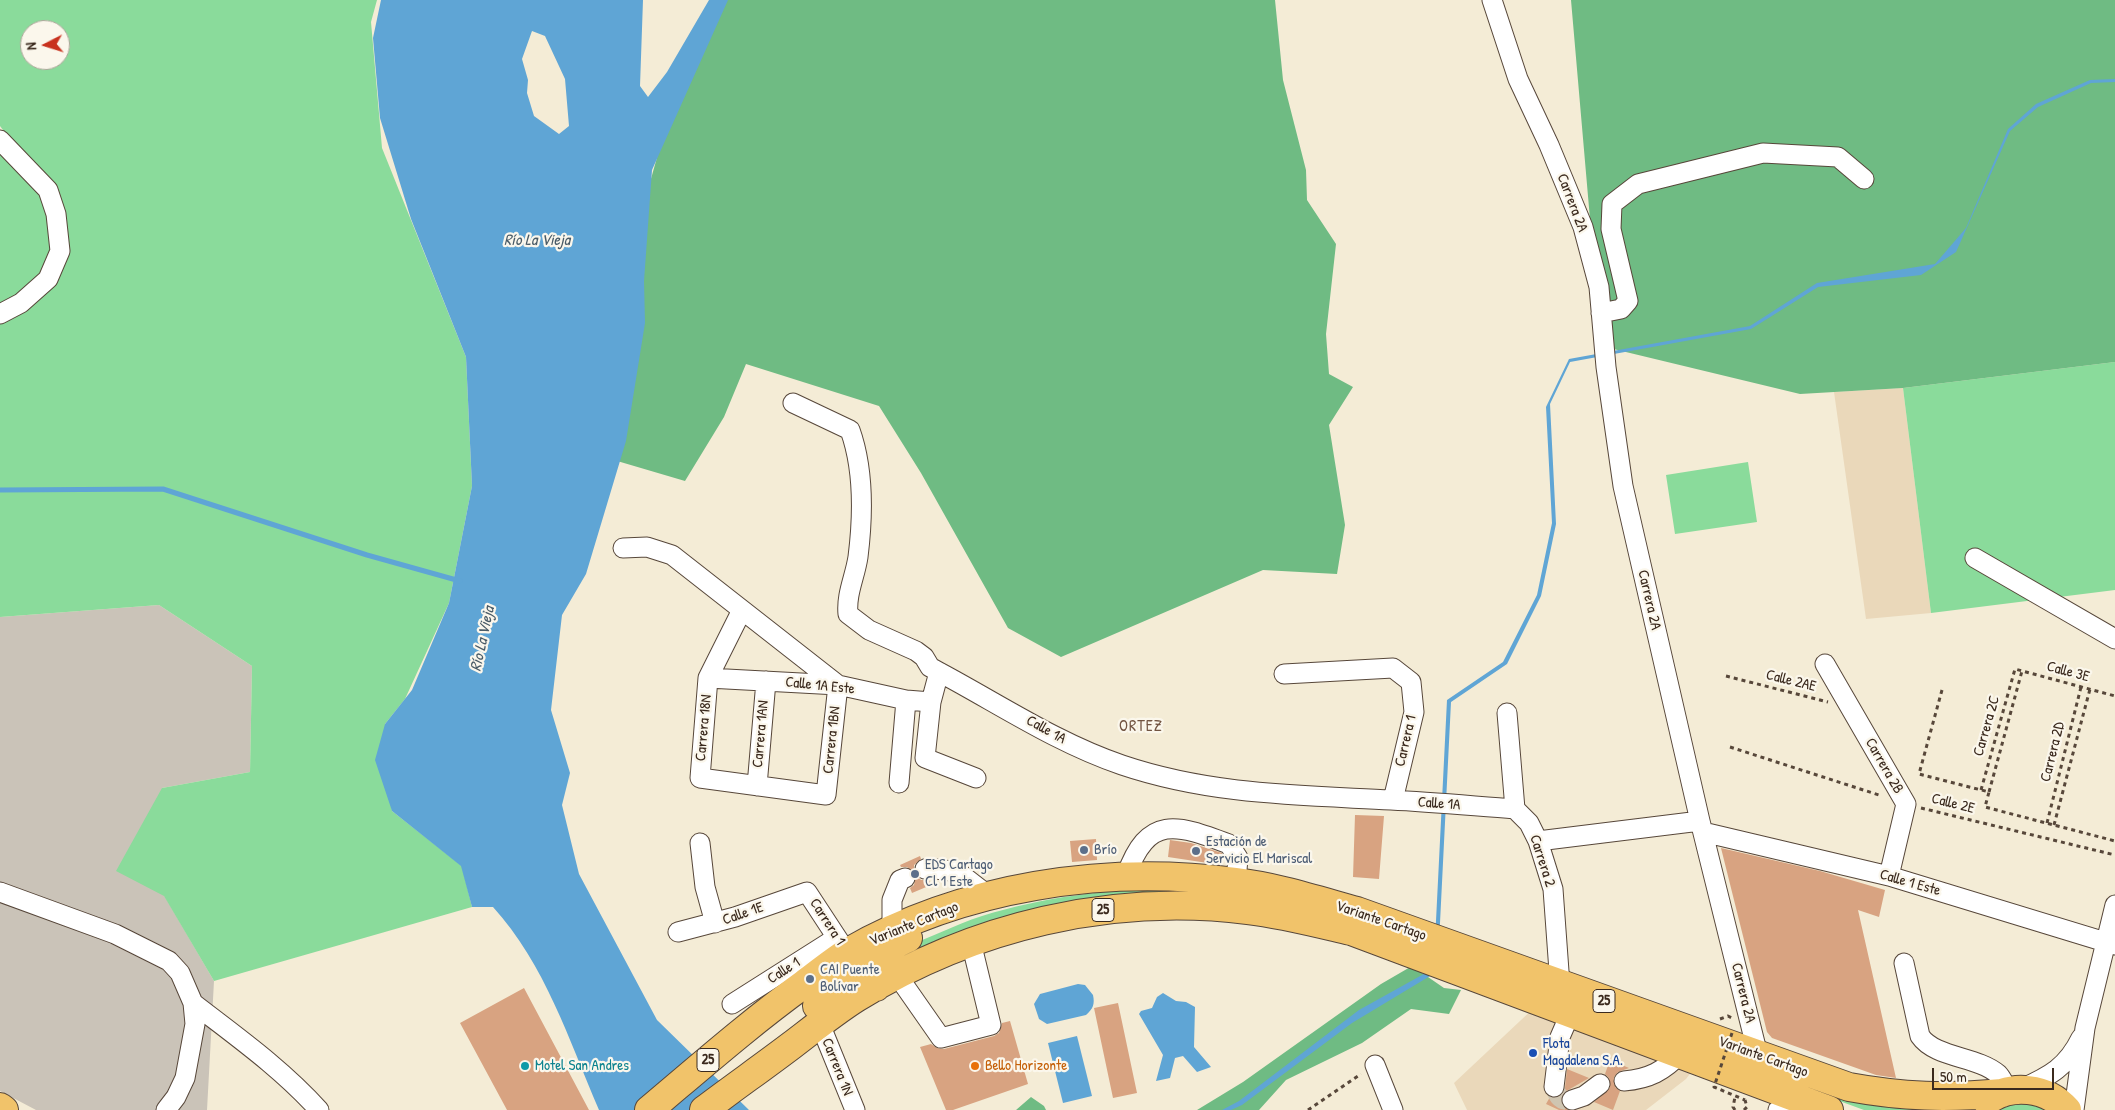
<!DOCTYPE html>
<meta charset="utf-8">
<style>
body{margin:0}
#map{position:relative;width:2115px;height:1110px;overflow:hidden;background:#f4ecd6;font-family:"Patrick Hand",sans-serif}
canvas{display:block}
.north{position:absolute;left:20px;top:20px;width:50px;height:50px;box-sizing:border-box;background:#fbf7ec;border:1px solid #aea59a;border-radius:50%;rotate:265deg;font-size:14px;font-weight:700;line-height:20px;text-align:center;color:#3b2a1e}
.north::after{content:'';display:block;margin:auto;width:18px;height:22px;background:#c8321e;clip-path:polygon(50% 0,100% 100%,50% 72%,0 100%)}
.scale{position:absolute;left:1932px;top:1068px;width:122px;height:22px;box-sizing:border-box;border:2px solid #3b2a1e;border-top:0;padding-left:6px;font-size:15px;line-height:18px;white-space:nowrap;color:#3b2a1e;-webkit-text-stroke:4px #fbf7ec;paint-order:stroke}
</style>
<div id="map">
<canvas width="2115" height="1110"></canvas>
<div class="north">N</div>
<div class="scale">50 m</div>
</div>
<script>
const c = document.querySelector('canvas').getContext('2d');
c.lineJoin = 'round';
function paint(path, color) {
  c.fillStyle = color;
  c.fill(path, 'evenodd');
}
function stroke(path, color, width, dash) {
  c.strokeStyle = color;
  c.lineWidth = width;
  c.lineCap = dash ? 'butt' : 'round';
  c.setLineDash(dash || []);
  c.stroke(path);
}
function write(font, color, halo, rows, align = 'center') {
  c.font = font + ' "Patrick Hand",sans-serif';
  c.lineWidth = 4.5;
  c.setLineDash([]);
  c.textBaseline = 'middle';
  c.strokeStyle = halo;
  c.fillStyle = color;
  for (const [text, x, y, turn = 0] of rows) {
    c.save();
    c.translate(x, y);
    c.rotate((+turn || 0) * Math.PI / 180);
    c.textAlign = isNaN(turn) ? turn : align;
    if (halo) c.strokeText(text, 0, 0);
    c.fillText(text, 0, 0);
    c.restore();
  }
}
paint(new Path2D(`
 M1903 388 1931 613 1866 619 1834 392Z
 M1537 1005 1696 1066 1686 1079 1646 1110H1467L1454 1083Z`), '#ead8ba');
paint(new Path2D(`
 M159 605 252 666 250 772 162 788 164 895 214 981 207 1110H36L0 1091V617Z`), '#cac3b8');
paint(new Path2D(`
 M0 0H377L371 22 382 148 466 357 472 486 449 603 405 699 385 724 392 811 462 866 472 907 214 981 164 896 116 871 162 788 250 772 252 666 159 605 0 617V140L44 185 0 126ZM30 30H60V60H30Z
 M2115 362V590L1931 613 1903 388Z
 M1748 462 1757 522 1675 534 1666 475Z
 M1168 888 1250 895 1333 913 1709 1049 1870 1104 1929 1109 1962 1104 1965 1107 1963 1110H1864L1369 929C1261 894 1137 879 1026 913 996 923 962 932 934 948 925 954 915 962 904 962L899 956 900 948C929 939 954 925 982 916 1043 897 1104 890 1168 888Z
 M1991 1098 2067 1110H1977Z`), '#8adb9b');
paint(new Path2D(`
 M724 0H1275L1283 80 1306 170 1307 200 1336 244 1326 334 1329 374 1353 387 1329 425 1345 525 1337 574 1263 570 1061 657 1008 628 921 473 879 406 746 364 724 417 685 481 607 458 634 239 680 76Z
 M1571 0H2115V362L1903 388 1800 394 1601 346Z
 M1412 966 1444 988 1461 990 1449 1014 1411 1009 1362 1043 1286 1080 1259 1110H1197L1243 1082 1381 984Z
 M1031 1097 1044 1106 1046 1110H1016Z`), '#6fbb83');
paint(new Path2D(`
 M381 0H643L640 86 648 97 667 72 709 0H728L652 170 644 281 645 323 626 441 586 574 562 615 551 710 570 773 562 805 579 874 657 1020 749 1110H599C569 1040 545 964 493 907H472L461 866 392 811 375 760 385 724 412 690 449 603 472 486 466 357 411 219 380 118 373 38ZM532 31 545 36 565 79 569 126 559 134 534 116 527 93 528 80 522 59Z
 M2115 79V82L2091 83 2038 107 2010 131 1956 252 1921 275 1818 287 1751 329 1570 362 1550 404 1556 524 1541 596 1507 664 1451 702 1438 963 1435 973 1352 1023 1242 1105 1231 1110H1222L1239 1101 1359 1010 1431 970 1434 961 1447 700 1503 662 1537 595 1552 523 1546 407 1569 359 1750 326 1817 283 1935 264 1966 228 2008 129 2036 104 2090 80Z
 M1078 984 1085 985 1093 995C1095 1004 1093 1009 1086 1015L1047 1024 1039 1019 1034 1004 1040 994Z
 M1163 993 1176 1001 1186 1002 1195 1007 1194 1047 1211 1067 1197 1072 1183 1056 1175 1058 1170 1078 1156 1081 1163 1055 1139 1014 1141 1011 1152 1008 1157 997Z
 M1077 1036 1092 1096 1063 1103 1048 1043Z`), '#5fa5d5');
stroke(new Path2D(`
 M0 490 163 489 367 555 460 581`), '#5fa5d5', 5);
paint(new Path2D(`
 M1355 815 1384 816 1379 879 1353 877Z
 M1096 839 1097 860 1072 862 1070 841Z
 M1170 840 1191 843 1222 853 1221 865 1168 857Z
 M1721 848 1820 871 1885 890 1879 917 1858 910 1896 1078 1876 1075 1772 1038 1767 1032Z
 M920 856 921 859 914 865V872L907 867H901L900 865Z
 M916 875 921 880H929L931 885 912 893 910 888 914 885Z
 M524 988 589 1110H507L460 1023Z
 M1118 1003 1137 1093 1113 1098 1094 1008Z
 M1010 1021 1028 1084 953 1110H946L920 1047 931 1044 937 1048 944 1049 994 1036 999 1033 1002 1023Z
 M1610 1060 1629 1068 1618 1072 1614 1077 1615 1087 1620 1091 1613 1110 1594 1102 1610 1088 1609 1078 1605 1074Z
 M1567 1069 1589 1078 1563 1093 1565 1088Z
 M1563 1094 1561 1103 1568 1110H1559L1546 1104 1550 1097H1558Z`), '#d8a381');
stroke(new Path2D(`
 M1554 1087C1558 1096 1560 1102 1572 1100`), '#cfc5b1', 19, [19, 9]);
const minor = new Path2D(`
 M1492 0 1518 79 1549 145 1583 227 1599 287 1606 367 1623 486 1700 821 1758 1055
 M0 140 48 190 56 214 60 251 48 279 21 303 0 314
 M1601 313 1621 309 1628 301 1611 229 1612 204 1638 184 1763 153 1838 157 1864 179
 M793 403 850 430C864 469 863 517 858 557 855 577 846 594 848 614L869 630 916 651 924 657 930 667 939 672C999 704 1057 743 1122 765 1211 795 1298 795 1391 800 1432 802 1474 806 1515 809
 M623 548 647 547 672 555 838 685 826 795 700 778 708 678 742 610
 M1975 558 2115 639
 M1825 664 1906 804 1889 876
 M939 672 931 702 925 758 976 778
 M1284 674 1393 668 1411 682 1414 712 1393 800
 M708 678 838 685 906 700 931 702
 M1507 713 1515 809 1529 823 1538 841 1553 889 1560 985
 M899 783 906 700
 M757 786 766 681
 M1703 832 1889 876 2115 945
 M1538 841 1700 821
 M700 843 705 887 715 923
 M925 869 929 868 958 872 989 896
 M1126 876C1148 814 1176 824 1229 844L1238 858 1236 882
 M0 892 115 934 169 961 180 973 193 1003 195 1024 185 1078 176 1097 166 1110
 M892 931V900L900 880 905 878
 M678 932 735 917 807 892 847 953
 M1904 963 1920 1036C1935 1058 1977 1056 1998 1074 2002 1078 2005 1086 2009 1091
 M897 975 941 1038 991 1025 971 942
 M193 1003C237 1037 281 1068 319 1110
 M732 1004 836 938
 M820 1024 855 1110
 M1375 1065 1393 1110
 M1624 1081C1649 1079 1664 1071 1681 1053
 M1554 1087 1560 1037 1570 1014
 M2021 1089C2050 1076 2067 1067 2081 1038
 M1572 1100 1584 1096 1600 1084
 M1778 1110 1797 1098
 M2074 1110 2085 1028 2115 905`);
const highway = new Path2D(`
 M876 987C867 957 885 949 908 938
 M817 1006C835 992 857 979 847 953
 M1987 1101C2011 1083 2047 1087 2067 1110
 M0 1107 4 1110
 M649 1110C700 1067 750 1023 804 984 818 974 833 961 848 952 963 886 1104 865 1235 882 1277 887 1317 900 1357 911L1849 1087C1903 1097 1948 1098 2002 1093
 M704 1110C733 1088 763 1067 792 1045 813 1029 834 1012 856 998 973 926 1111 893 1248 910 1283 914 1317 923 1351 931L1829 1110`);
stroke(minor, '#57473a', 21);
stroke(highway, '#57473a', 30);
stroke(new Path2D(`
 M1726 676 1828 702
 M1942 690 1919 774 1989 792 1985 807 2115 841
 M1730 747 1882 796
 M1981 790 2015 669 2115 696
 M1989 792 2022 671
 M1921 808 2115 855
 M2047 823 2081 687
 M2054 825 2090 689
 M1720 1019 1728 1016 1732 1018
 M1308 1110 1361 1074
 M1735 1110 1733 1107 1735 1097
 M1744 1110 1747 1107 1745 1100`), '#57473a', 3, [4, 4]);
stroke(minor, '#fff', 19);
stroke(highway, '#f1c36a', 28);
stroke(new Path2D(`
 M1732 1033 1714 1087 1745 1100`), '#57473a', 3, [4, 4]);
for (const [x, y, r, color] of [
 [1084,850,5,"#5c6f8a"],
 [1196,851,5,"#5c6f8a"],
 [915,874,5,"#5c6f8a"],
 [810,979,5,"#5c6f8a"],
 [1533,1053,5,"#1a4fb4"],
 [525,1066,5,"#0f9aa8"],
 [975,1066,5,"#e8710a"]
]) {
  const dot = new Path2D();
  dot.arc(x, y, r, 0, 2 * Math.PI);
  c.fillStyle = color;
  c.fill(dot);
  stroke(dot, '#fbf7ec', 2);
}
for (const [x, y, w] of [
 [1103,910,22],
 [1604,1001,22],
 [708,1060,22]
]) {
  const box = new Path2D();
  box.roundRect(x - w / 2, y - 11.5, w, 23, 4);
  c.fillStyle = '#fbf7ec';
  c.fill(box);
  stroke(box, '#3b2a1e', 1);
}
write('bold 14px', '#3b2a1e', null, [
 ["25",1103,910],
 ["25",1604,1001],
 ["25",708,1060]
]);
write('15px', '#3b2a1e', '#fbf7ec', [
 ["Carrera 2A",1572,203,69],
 ["Carrera 2A",1649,600,77],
 ["Calle 3E",2068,672,15],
 ["Calle 2AE",1791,681,14],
 ["Calle 1A Este",820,686,6],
 ["Carrera 2C",1987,726,-74],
 ["Carrera 18N",704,728,-85],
 ["Calle 1A",1046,730,29],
 ["Carrera 1AN",761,734,-85],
 ["Carrera 1BN",832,740,-84],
 ["Carrera 1",1406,741,-77],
 ["Carrera 2D",2053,752,-76],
 ["Carrera 2B",1884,766,60],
 ["Calle 1A",1439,804,4],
 ["Calle 2E",1953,804,14],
 ["Carrera 2",1542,861,72],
 ["Calle 1 Este",1910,883,16],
 ["Calle 1E",743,914,-19],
 ["Variante Cartago",1381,921,19],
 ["Carrera 1",827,922,57],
 ["Variante Cartago",914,924,-22],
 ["Calle 1",784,971,-33],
 ["Carrera 2A",1743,993,76],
 ["Variante Cartago",1763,1057,20],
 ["Carrera 1N",837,1067,68]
]);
write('15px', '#4e5e75', '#fbf7ec', [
 ["Estación de",1206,842],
 ["Servicio El Mariscal",1206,859],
 ["Brío",1094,850],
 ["EDS Cartago",925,865],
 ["Cl 1 Este",925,882],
 ["CAI Puente",820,970],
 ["Bolívar",820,987]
], 'left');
write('15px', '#164399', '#fbf7ec', [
 ["Flota",1543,1044],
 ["Magdalena S.A.",1543,1061]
], 'left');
write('15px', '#0d838f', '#fbf7ec', [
 ["Motel San Andres",535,1066]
], 'left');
write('15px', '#c56008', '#fbf7ec', [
 ["Bello Horizonte",985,1066]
], 'left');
write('italic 16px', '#495b67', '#fbf7ec', [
 ["Río La Vieja",537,241],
 ["Río La Vieja",483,639,-78]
]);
c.letterSpacing = '1px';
write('16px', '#725441', '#fbf7ec', [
 ["ORTEZ",1141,727]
]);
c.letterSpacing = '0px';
</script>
